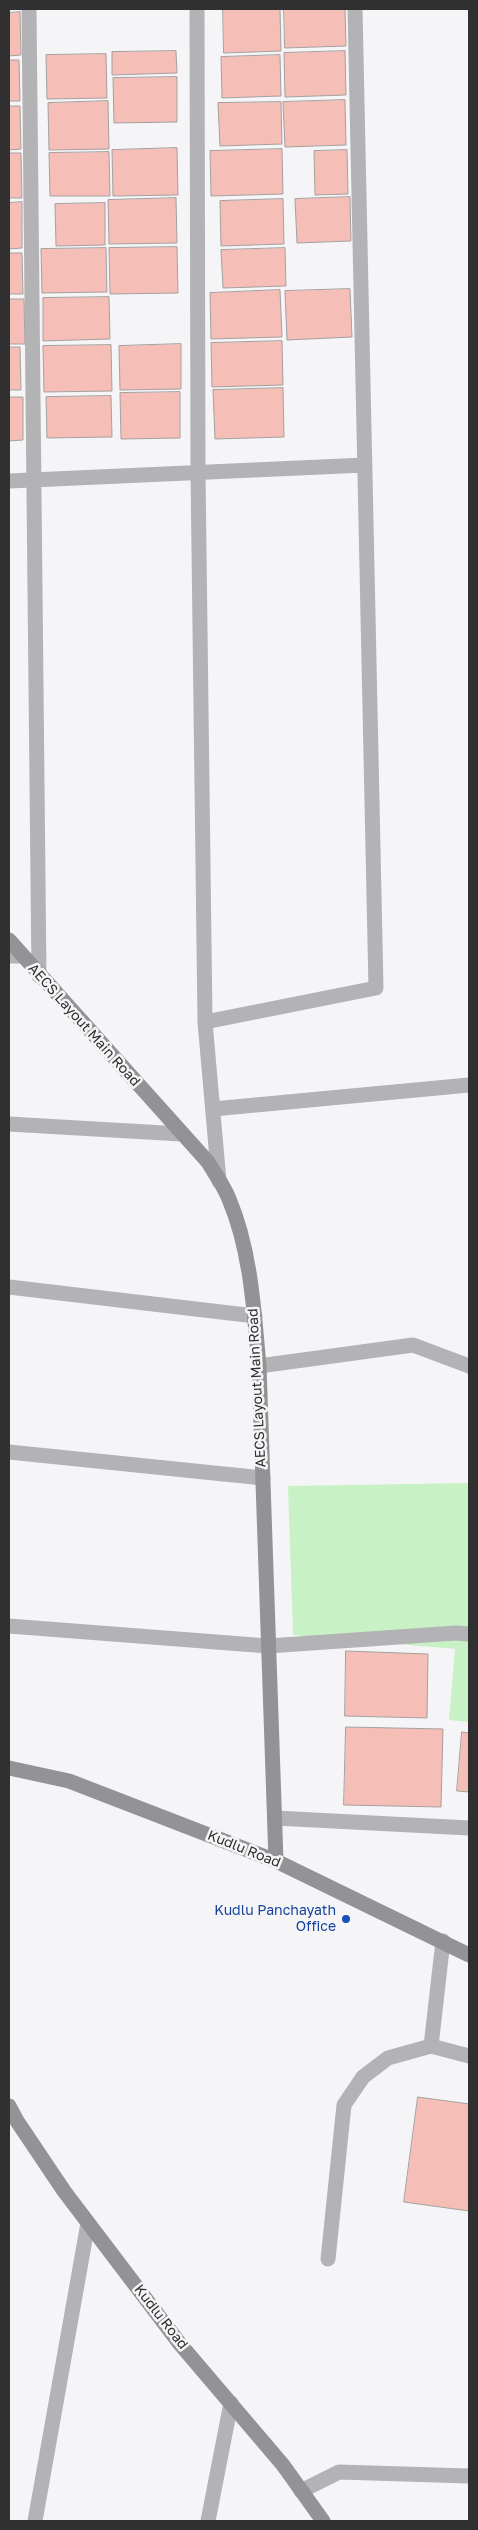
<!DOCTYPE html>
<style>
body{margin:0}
#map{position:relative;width:478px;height:2530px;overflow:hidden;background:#f5f5f8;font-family:"Golos Text",sans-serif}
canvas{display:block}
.frame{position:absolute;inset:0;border:10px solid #303031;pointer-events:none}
</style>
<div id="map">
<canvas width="478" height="2530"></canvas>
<div class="frame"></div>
</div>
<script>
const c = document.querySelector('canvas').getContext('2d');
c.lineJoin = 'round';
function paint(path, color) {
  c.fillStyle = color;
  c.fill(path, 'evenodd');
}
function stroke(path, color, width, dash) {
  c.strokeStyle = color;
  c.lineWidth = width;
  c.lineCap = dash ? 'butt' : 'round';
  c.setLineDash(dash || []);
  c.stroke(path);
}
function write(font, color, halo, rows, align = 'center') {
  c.font = font + ' "Golos Text",sans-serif';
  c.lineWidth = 5;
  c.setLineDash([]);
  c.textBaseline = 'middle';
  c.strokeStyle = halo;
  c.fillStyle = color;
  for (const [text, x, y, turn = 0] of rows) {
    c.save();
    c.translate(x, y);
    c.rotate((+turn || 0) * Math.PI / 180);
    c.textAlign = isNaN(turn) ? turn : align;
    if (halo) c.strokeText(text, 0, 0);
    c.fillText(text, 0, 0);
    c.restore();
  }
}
paint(new Path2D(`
 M469 1483V1722L449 1720 455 1649 293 1635 288 1486Z`), '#c8f2c5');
const building = new Path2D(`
 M223 9H280L281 51 224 53Z
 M284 9H345L346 46 285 48Z
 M20 12 21 55 9 56V13Z
 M176 51 177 73 112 75V52Z
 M345 51 346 95 285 97 284 53Z
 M106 54 107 98 47 99 46 55Z
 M280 55 281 96 222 98 221 57Z
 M9 60H19L20 101H9Z
 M177 77V122L114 123 113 78Z
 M345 100 346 145 285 147 283 102Z
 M108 101 109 149 49 150 48 103Z
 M281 102 282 144 220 146 218 103Z
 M9 106H20L21 149 9 150Z
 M177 148 178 195 113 196 112 150Z
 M282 149 283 194 211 196 210 151Z
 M347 150 348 194 315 195 314 151Z
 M109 152 110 196H50L49 153Z
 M9 153H21L22 198H9Z
 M350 197 351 241 297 243 295 199Z
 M176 198 177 243 109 244 108 200Z
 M283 199 284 244 221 246 220 201Z
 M22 202V248L9 249V203Z
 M105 203V245L56 246 55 204Z
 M177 247 178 293 110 294 109 248Z
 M106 248 107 292 42 293 41 249Z
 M285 248 286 286 223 288 221 250Z
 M9 253H22L23 294H9Z
 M350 289 352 337 287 340 285 291Z
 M280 290 282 337 211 339 210 293Z
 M109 297 110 339 43 341V298Z
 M9 299H24L25 344H9Z
 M282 341 283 385 212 387 211 343Z
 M181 344V389L120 390 119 346Z
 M111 345 112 391 44 392 43 346Z
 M9 347H20L21 390H9Z
 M283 388 284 437 215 439 213 390Z
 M180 392V438L121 439 120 393Z
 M111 396 112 437 47 438 46 397Z
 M9 397H23V440L9 441Z
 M346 1651 428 1654 427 1718 345 1716Z
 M346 1727 443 1729 441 1807 344 1805Z
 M462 1732 469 1733V1792L457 1791Z
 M418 2097 469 2104V2211L404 2202Z`);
paint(building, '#f5beb7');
stroke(building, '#a4a09f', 1);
stroke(new Path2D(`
 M29 9 39 976
 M197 9 198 472 205 1022 219 1181
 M9 481 365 465
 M9 956H23
 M205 1022 376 988 355 9
 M213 1109 469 1085
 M9 1124 181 1134
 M9 1287 255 1316
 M259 1366 413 1345 469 1366
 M9 1452 263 1478
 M9 1626 268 1646 456 1633 469 1634
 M275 1818 469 1828
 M443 1941 431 2046 469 2056
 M328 2259 344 2105 363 2077 388 2058 431 2046
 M301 2491 339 2472 469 2476
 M35 2521 88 2223
 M208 2521 231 2403`), '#b3b2b4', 15);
stroke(new Path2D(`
 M9 940 208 1162C215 1174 224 1186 229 1199 251 1251 254 1311 259 1366L276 1861
 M9 1768 69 1781 276 1861 469 1955
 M9 2106 17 2121 64 2191 180 2344 283 2465 323 2521`), '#939294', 15);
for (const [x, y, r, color] of [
 [346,1919,5,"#1a4fb4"]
]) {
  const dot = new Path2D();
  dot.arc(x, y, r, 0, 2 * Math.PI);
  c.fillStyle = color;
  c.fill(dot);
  stroke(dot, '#f5f5f8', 2);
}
write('14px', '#303031', '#f5f5f8', [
 ["AECS Layout Main Road",84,1025,48],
 ["AECS Layout Main Road",257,1388,-93],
 ["Kudlu Road",244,1849,22],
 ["Kudlu Road",161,2317,52]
]);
write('14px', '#164399', '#f5f5f8', [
 ["Kudlu Panchayath",336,1911],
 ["Office",336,1927]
], 'right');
</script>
